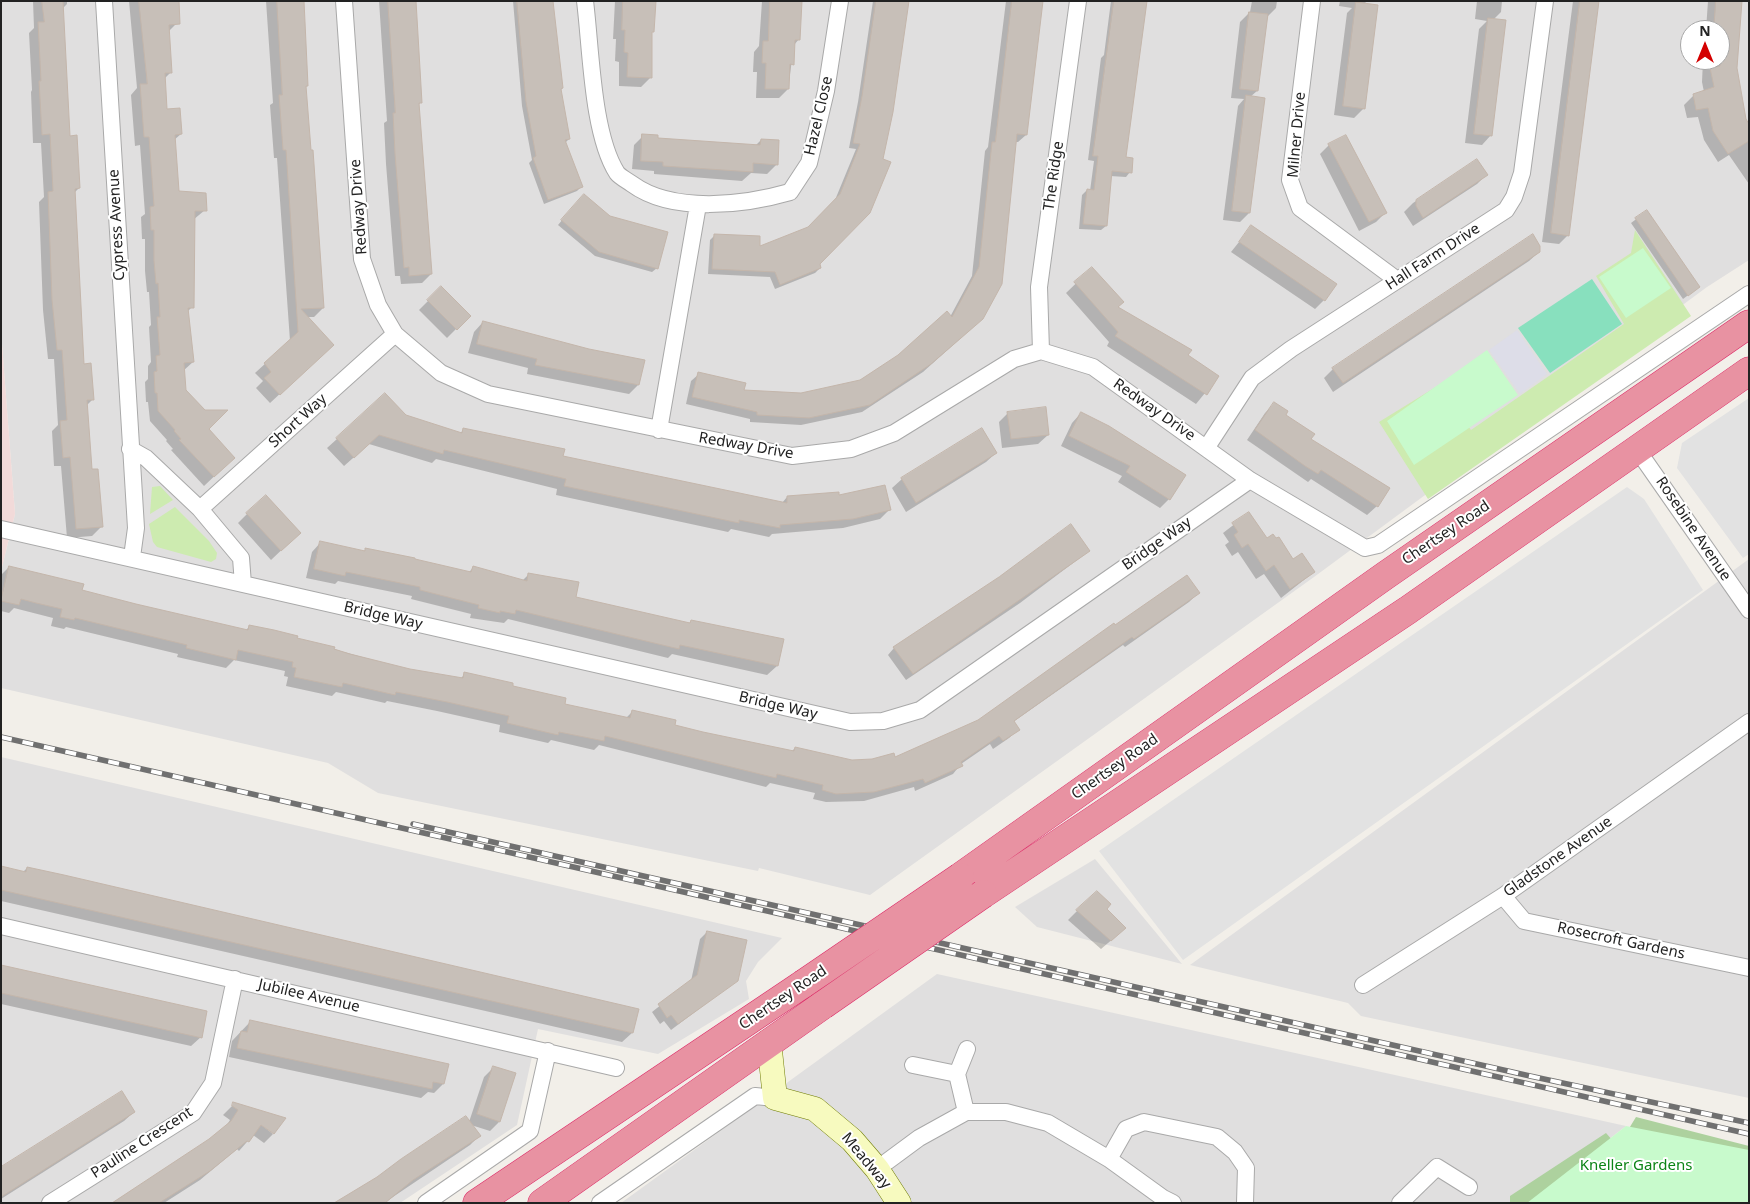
<!DOCTYPE html>
<style>
body{margin:0}
#map{position:relative;width:1750px;height:1204px;overflow:hidden;background:#f2efe9;font-family:"Noto Sans",sans-serif}
canvas{display:block}
.frame{position:absolute;inset:0;border:2px solid #222;pointer-events:none}
.north{position:absolute;left:1680px;top:20px;width:50px;height:50px;box-sizing:border-box;background:#fff;border:1px solid #a7a7a7;border-radius:50%;rotate:0deg;font-size:14px;font-weight:700;line-height:20px;text-align:center;color:#222}
.north::after{content:'';display:block;margin:auto;width:18px;height:22px;background:#d40000;clip-path:polygon(50% 0,100% 100%,50% 72%,0 100%)}
</style>
<div id="map">
<canvas width="1750" height="1204"></canvas>
<div class="frame"></div>
<div class="north">N</div>
</div>
<script>
const c = document.querySelector('canvas').getContext('2d');
c.lineJoin = 'round';
function paint(path, color) {
  c.fillStyle = color;
  c.fill(path, 'evenodd');
}
function stroke(path, color, width, dash) {
  c.strokeStyle = color;
  c.lineWidth = width;
  c.lineCap = dash ? 'butt' : 'round';
  c.setLineDash(dash || []);
  c.stroke(path);
}
function write(font, color, halo, rows, align = 'center') {
  c.font = font + ' "Noto Sans",sans-serif';
  c.lineWidth = 4;
  c.setLineDash([]);
  c.textBaseline = 'middle';
  c.strokeStyle = halo;
  c.fillStyle = color;
  for (const [text, x, y, turn = 0] of rows) {
    c.save();
    c.translate(x, y);
    c.rotate((+turn || 0) * Math.PI / 180);
    c.textAlign = isNaN(turn) ? turn : align;
    if (halo) c.strokeText(text, 0, 0);
    c.fillText(text, 0, 0);
    c.restore();
  }
}
paint(new Path2D(`
 M1 1H1749V260L1707 287 1314 577 870 895 759 868 758 871 378 793 328 763 1 688V571L15 514 1 331ZM1690 30H1720V60H1690Z
 M1749 559V1098L1361 1016 1348 1003 1190 965Z
 M1 757 782 938 758 962 746 981 749 999 658 1054 538 1029 517 1125 400 1203H1Z
 M1095 859 1182 964 1037 927 1015 907Z
 M937 974 1626 1126 1527 1203H621Z`), '#e0dfdf');
paint(new Path2D(`
 M1 331 15 514 1 571Z`), '#f2dad9');
paint(new Path2D(`
 M1635 230 1691 316 1428 499 1379 422 1439 385 1471 430 1624 324 1596 276 1631 253Z
 M160 486 173 500 150 514 152 487Z
 M175 507 209 541 217 553 216 559 211 562 157 547 153 542 149 524Z`), '#cdebb0');
paint(new Path2D(`
 M1636 1117 1749 1146V1203H1510V1196L1606 1133 1613 1141 1625 1135Z`), '#add19e');
paint(new Path2D(`
 M1643 248 1671 288 1626 318 1599 277Z
 M1487 350 1518 395 1414 465 1387 421Z
 M1626 1126 1749 1150V1203H1527Z`), '#c8facc');
paint(new Path2D(`
 M1592 279 1622 324 1550 373 1518 328Z`), '#88e0be');
paint(new Path2D(`
 M1749 398V554L1743 558 1677 468 1682 443Z
 M1627 487 1644 499 1703 590 1183 960 1099 851Z`), '#e2e2e2');
paint(new Path2D(`
 M1517 330 1547 374 1520 394 1489 350Z`), '#dddde8');
paint(new Path2D(`
 M33 1H67V4L62 9 68 137 79 188 74 193 83 365 93 399 86 406 90 471 101 527 92 536 67 538 61 466H54L52 431 58 425 54 359H48L43 310 39 202 44 197 41 143H33L31 92 32 90 29 33 34 28Z
 M129 1H175L176 24 168 32 171 72 164 79 166 110 181 134 174 140 178 192 205 210 193 220 192 307 187 312 193 362 183 371 185 391 207 429 224 467 204 486 171 450 173 449 166 441 167 440 150 421 148 402H146L145 382 148 379V366L151 362 149 327 151 325 149 292H147L145 271V239H142L141 217 145 214 140 145 135 146 131 95 137 88Z
 M266 1H302L307 86 305 88 323 308 314 317H307L323 354 270 403 256 388 263 381 255 373 290 341 277 158H274L270 105 273 103Z
 M379 1H415L421 102 418 105 431 274 422 283 401 284 400 276H395L386 164 384 123 387 121Z
 M513 1H552L562 88 560 91 569 139 565 143 581 187 577 191 544 204 529 163 532 160 522 106Z
 M615 1H654L653 31 651 33 650 78 641 87 619 86V62L615 61 616 39H613Z
 M762 1H801L799 39 794 45 788 89 779 98H756L757 72H753L754 52 759 46Z
 M873 1H908L881 160 818 264 820 268 815 273 775 289 770 277 708 274 710 240 715 235 758 248 808 228 835 200 856 149 849 148 858 102Z
 M1006 1H1042L1026 135 1018 142H1015L974 326 923 372 862 412 801 425 750 422V419L686 404 691 381 699 374 743 391 801 394 860 381 898 356 950 317 972 276 985 151 988 147Z
 M1111 1H1146L1125 158 1130 172 1126 177 1110 176 1106 226 1101 230 1079 229 1082 195 1087 190 1090 191 1094 161 1088 160 1101 58 1104 55Z
 M1252 1H1277L1276 8 1266 18 1257 91 1250 97 1249 213 1240 222 1223 220 1238 106 1244 99 1231 98 1240 22 1250 12Z
 M1340 1H1367L1364 4V108L1354 118 1334 115 1347 13 1352 8 1339 6Z
 M1477 1H1502L1501 12 1493 20 1491 135 1482 145 1465 143 1479 29 1487 21 1475 19Z
 M1573 1H1597L1568 235 1559 244 1542 242Z
 M1708 1H1741L1735 68 1744 119 1749 126V184L1729 155 1718 162 1704 140 1698 117 1687 118 1684 105 1694 95 1704 92 1702 82 1703 60H1720V30H1706Z
 M643 136 656 139 755 146 761 140 777 164 767 174 751 173 742 181 654 174V171L632 169 634 145Z
 M1329 145 1385 213 1376 222 1359 231 1320 154Z
 M1477 161 1486 175 1477 184 1413 226 1404 212 1413 203Z
 M580 199 657 268 652 272 595 256 558 225Z
 M1647 211 1699 287 1683 299 1631 223Z
 M1251 227 1324 300 1315 309 1231 252Z
 M1539 252 1529 261 1333 392 1324 378 1333 369Z
 M1092 268 1117 307 1218 377 1196 404 1107 346 1109 342 1066 293Z
 M441 288 469 316 447 338 419 310Z
 M483 322 638 385 629 394 527 374 528 368 468 353 474 332Z
 M1274 404 1377 506 1367 515 1311 479 1308 482 1247 440 1265 413Z
 M1008 413 1048 435 1038 444 1002 448 999 422Z
 M1081 413 1169 499 1160 508 1118 482 1122 476 1061 446 1072 423Z
 M406 416 460 433 464 430 562 457 782 503 787 497H838L889 510 880 519 843 528 772 534 769 537 731 529 728 532 556 495 557 489 436 459 432 463 369 444 344 466 327 448 337 439Z
 M996 453 986 462 906 512 892 488 902 479Z
 M1249 513 1266 540 1293 560 1314 572 1281 598 1264 574 1256 579 1238 552 1232 556 1225 545 1229 542 1223 533Z
 M247 514 290 542 271 560 238 523Z
 M321 542 363 552 366 549 468 573 473 568 522 581 529 574 574 598 688 624 691 622 777 666 767 675 672 654 668 658 508 619 504 623 470 618 471 614 411 599 412 596 338 581 335 584 306 578 312 552Z
 M1089 551 1020 603 906 680 888 655 894 648Z
 M9 567 81 591 245 631 250 626 409 670 460 679 465 674 564 705 626 718 632 712 673 726 791 752 795 748 851 761 894 759 978 722 1115 627 1198 593 1189 602 1125 647 1123 645 1013 722 1018 729 1009 738 993 749 990 744 961 764 953 774 915 791 914 787 864 801 826 802 813 799 815 793 770 783 766 787 599 745 594 750 551 740 548 743 499 732 500 725 437 711 387 701 385 703 336 692 332 696 286 686 288 677 284 676 285 671 234 660 226 668 177 657 178 654 66 627 64 629 51 626 53 618 14 608 9 613 1 611V575Z
 M1 868 23 872 27 868 632 1033 622 1042 1 901Z
 M1105 909 1115 937 1101 949 1068 920 1077 911Z
 M707 932 737 980 671 1030 664 1021 660 1024 652 1012 691 981 700 939Z
 M1 966 201 1037 191 1046 1 1004Z
 M250 1022 443 1084 434 1093 428 1092 421 1098 229 1057 232 1041Z
 M494 1067 499 1122 490 1131 471 1125 479 1136 470 1145 384 1203 469 1122 484 1077Z
 M234 1104 273 1134 264 1143 253 1135 239 1151 237 1149 200 1180 164 1203H114L198 1150 225 1128 230 1120 223 1115Z
 M134 1112 124 1121 1 1199V1169Z`), '#0003');
const building = new Path2D(`
 M42 1H63L70 136 77 135 80 188 75 189 84 364 91 363 94 400H87L92 469H98L103 527 76 529 70 457 63 458 60 421 67 420 62 350H57L52 300 48 192 53 191 50 134 42 135 39 81H41L38 22H44Z
 M139 1H179L180 24 169 25 172 73H165L167 109 180 108 182 134 175 135 179 191 206 193 207 211H195L194 308H188L194 362 184 363 186 390 205 410H228L209 429 235 458 214 477 179 440 181 439 174 431 175 430 158 411 157 393H155L154 372 157 371 156 356 160 355 157 317H160L158 283 156 284 154 261V230H151L150 207 154 206 149 137H144L140 84H147Z
 M277 1H304L308 86H306L311 150H313L324 308 301 309 334 345 280 395 264 378 271 372 264 363 298 332 286 150H283L279 95H282Z
 M388 1H416L422 103H419L432 274 409 276V267L404 268 395 154 393 113H395Z
 M517 1H553L563 88 561 89 570 139 565 140 583 187 548 200 533 158 536 156 526 102Z
 M623 1H656L654 32H652V78L627 77 628 53 624 52 625 30H622Z
 M770 1H802L800 40H795L794 65 790 64 789 89H765L766 63H762L763 41H768Z
 M876 1H909L893 112 883 159 891 162 870 213 820 264 821 268 780 285 775 272 712 269 714 234 760 236V246L808 227 840 194 860 144 853 143 862 96Z
 M1012 1H1043L1027 135 1017 134 1002 284 983 319 931 364 870 405 809 418 757 415V412L692 397 698 372 746 383 744 390 801 393 860 380 898 355 947 311 952 317 979 267 992 142H995Z
 M1114 1H1147L1126 157 1133 158 1132 173 1112 171 1107 226 1083 224 1087 189 1094 190 1098 156H1093Z
 M1580 1H1599L1569 236 1551 233Z
 M1716 1H1742L1737 68 1746 119 1749 124V141L1728 154 1713 131 1708 108 1696 110 1693 94 1714 87 1710 68 1720 66V30H1714Z
 M1356 2 1378 5 1365 109 1343 106Z
 M1249 12 1268 14 1258 91 1240 89Z
 M1488 18 1506 20 1492 136 1474 134Z
 M1246 95 1265 98 1250 213 1232 211Z
 M642 134 658 135V138L760 145 761 139 779 140 778 165 753 163V172L663 166V162L641 161Z
 M1346 135 1387 213 1369 222 1328 144Z
 M1477 159 1488 175 1423 218 1416 206V200Z
 M584 194 610 216 668 232 658 269 599 252 561 220Z
 M1647 210 1700 287 1688 296 1635 218Z
 M1251 225 1337 284 1325 301 1239 242Z
 M1533 234 1540 246V252L1343 383 1332 368Z
 M1092 267 1124 302 1118 307 1192 350 1188 355 1219 376 1207 395 1115 336 1118 332 1074 282Z
 M441 286 471 316 457 330 427 300Z
 M483 321 589 349 645 360 639 385 535 365 537 359 477 344Z
 M385 393 406 415 462 433 463 428 540 444 565 449 563 456 787 503V496L839 492V495L885 485 891 510 853 519 780 525V528L739 520V523L564 486 566 479 444 450 443 454 379 435 354 458 336 438Z
 M1274 402 1288 411 1286 415 1315 434 1311 439 1390 488 1378 507 1321 470 1318 474 1305 466 1255 430Z
 M1046 407 1049 435 1011 439 1007 412Z
 M1081 412 1109 426 1186 475 1170 500 1126 472 1130 466 1069 436Z
 M982 428 997 453 916 503 901 478Z
 M266 495 301 533 281 551 246 513Z
 M1249 512 1267 538 1273 534 1276 538 1279 537 1293 559 1302 553 1315 572 1290 589 1274 565 1266 571 1248 544 1242 548 1234 535 1238 532 1232 523Z
 M1071 524 1090 551 913 674 893 647 999 577Z
 M320 541 365 551V548L415 558V559L471 572 473 566 527 581 528 573 579 582 576 597 690 623 691 620 784 639 778 666 680 645 679 649 516 610 515 614 500 611V613L478 608 479 605 420 590V587L346 572 345 576 314 569Z
 M9 566 84 584 82 590 136 604 248 630 249 625 274 630 298 636 297 638 335 647 334 649 350 654 410 669 463 678 464 672 513 683V686L566 698 565 704 630 718 632 710 676 720 675 725 703 732 794 751 795 747 852 760 872 759 894 753 895 757 978 720 1114 623 1115 625 1187 575 1200 593 1134 639 1132 637 1014 721 1020 730 1003 741 999 736 961 762 963 766 925 783 923 779 874 792 836 794 822 790 823 785 777 774 776 778 605 736 604 741 559 732 558 735 507 723 509 716 447 702 396 692 395 695 343 683 342 687 294 677 296 668 292 667 293 662 238 650 236 660 186 648 187 645 75 618 74 620 60 617 62 609 36 603 21 599 19 605 1 601Z
 M1 866 26 872 27 867 64 875 639 1009 633 1033 1 890Z
 M1097 891 1111 904 1107 909 1126 928 1111 941 1076 910Z
 M707 931 747 940 738 981 678 1024 671 1015 667 1018 658 1004 697 975Z
 M1 965 207 1011 202 1038 1 993Z
 M250 1020 449 1064 444 1084 433 1082 432 1089 237 1048 241 1031 247 1032Z
 M493 1066 516 1073 500 1122 477 1114Z
 M122 1091 135 1112 1 1197V1167Z
 M233 1102 286 1118 274 1134 261 1125 249 1142 247 1141 210 1171 159 1203H112L209 1139 231 1121 238 1110 232 1106Z
 M466 1116 481 1136 413 1180 385 1203H334L377 1177 401 1159Z`);
paint(building, '#c7bfb8');
stroke(building, '#c4b6ab', 1);
const street = new Path2D(`
 M104 1 136 528 132 557
 M344 1 362 259 378 305 395 334 441 373 488 394 792 456 851 449 894 433 1014 359 1041 351 1093 367 1250 480 1365 548 1378 545 1749 294
 M585 1C591 48 592 134 617 173 620 177 628 181 632 184 673 214 745 205 790 192L809 163 826 91 840 1
 M1312 1 1290 180 1300 208 1397 280
 M1041 351 1039 287 1078 1
 M659 430 698 205
 M1207 447 1252 378 1291 349 1506 210 1514 197 1522 173 1545 1
 M1636 448 1749 610
 M130 449 146 458 200 509 241 558 243 584
 M200 509 395 334
 M1 529 850 722 883 721 920 710 1250 480
 M1503 896 1524 921 1749 968
 M1 926 616 1068
 M1363 985 1503 896 1749 722
 M913 1065 957 1074 966 1112
 M957 1074 967 1049
 M1109 1159 1126 1129 1144 1122 1217 1137 1235 1152 1246 1168 1245 1203
 M877 1169 919 1138 966 1112H1006L1048 1123 1109 1159 1163 1198 1173 1203
 M50 1203 193 1113 213 1083 235 979
 M426 1203 530 1131 548 1051
 M600 1203 755 1096 775 1098
 M1400 1203 1437 1167 1469 1187`);
const secondary = new Path2D(`
 M769 1041 775 1098 815 1109 852 1140 877 1169 899 1203`);
const highway = new Path2D(`
 M960 877 1386 575 1749 324
 M983 894 1408 610 1749 371
 M477 1203 803 984
 M542 1203 823 1005`);
stroke(street, '#a9a9a9', 18);
stroke(secondary, '#707d05', 25);
stroke(highway, '#dc2a67', 29);
stroke(street, '#fff', 16);
stroke(secondary, '#f7fabf', 24);
stroke(highway, '#e892a2', 28);
const rail = new Path2D(`
 M1 737 1749 1134
 M413 824 1530 1076 1749 1123`);
stroke(rail, '#707070', 5.5);
stroke(rail, '#fff', 4, [11]);
const highwayBridge = new Path2D(`
 M803 984 960 877
 M823 1005 983 894`);
stroke(highwayBridge, '#dc2a67', 29, []);
stroke(highwayBridge, '#e892a2', 28);
write('15px', '#222', '#fff', [
 ["Hazel Close",819,116,-77],
 ["Milner Drive",1297,135,-85],
 ["The Ridge",1054,176,-82],
 ["Redway Drive",359,207,-94],
 ["Cypress Avenue",117,225,-93],
 ["Hall Farm Drive",1433,257,-33],
 ["Redway Drive",1154,410,35],
 ["Short Way",298,421,-42],
 ["Redway Drive",746,446,10],
 ["Rosebine Avenue",1693,529,56],
 ["Chertsey Road",1446,533,-34],
 ["Bridge Way",1157,544,-35],
 ["Bridge Way",383,616,13],
 ["Bridge Way",778,706,13],
 ["Chertsey Road",1115,767,-35],
 ["Gladstone Avenue",1558,857,-35],
 ["Rosecroft Gardens",1621,941,12],
 ["Jubilee Avenue",309,996,13],
 ["Chertsey Road",783,998,-34],
 ["Pauline Crescent",142,1143,-33],
 ["Meadway",866,1161,50]
]);
write('15px', '#0c8416', '#fff', [
 ["Kneller Gardens",1636,1166]
]);
</script>
